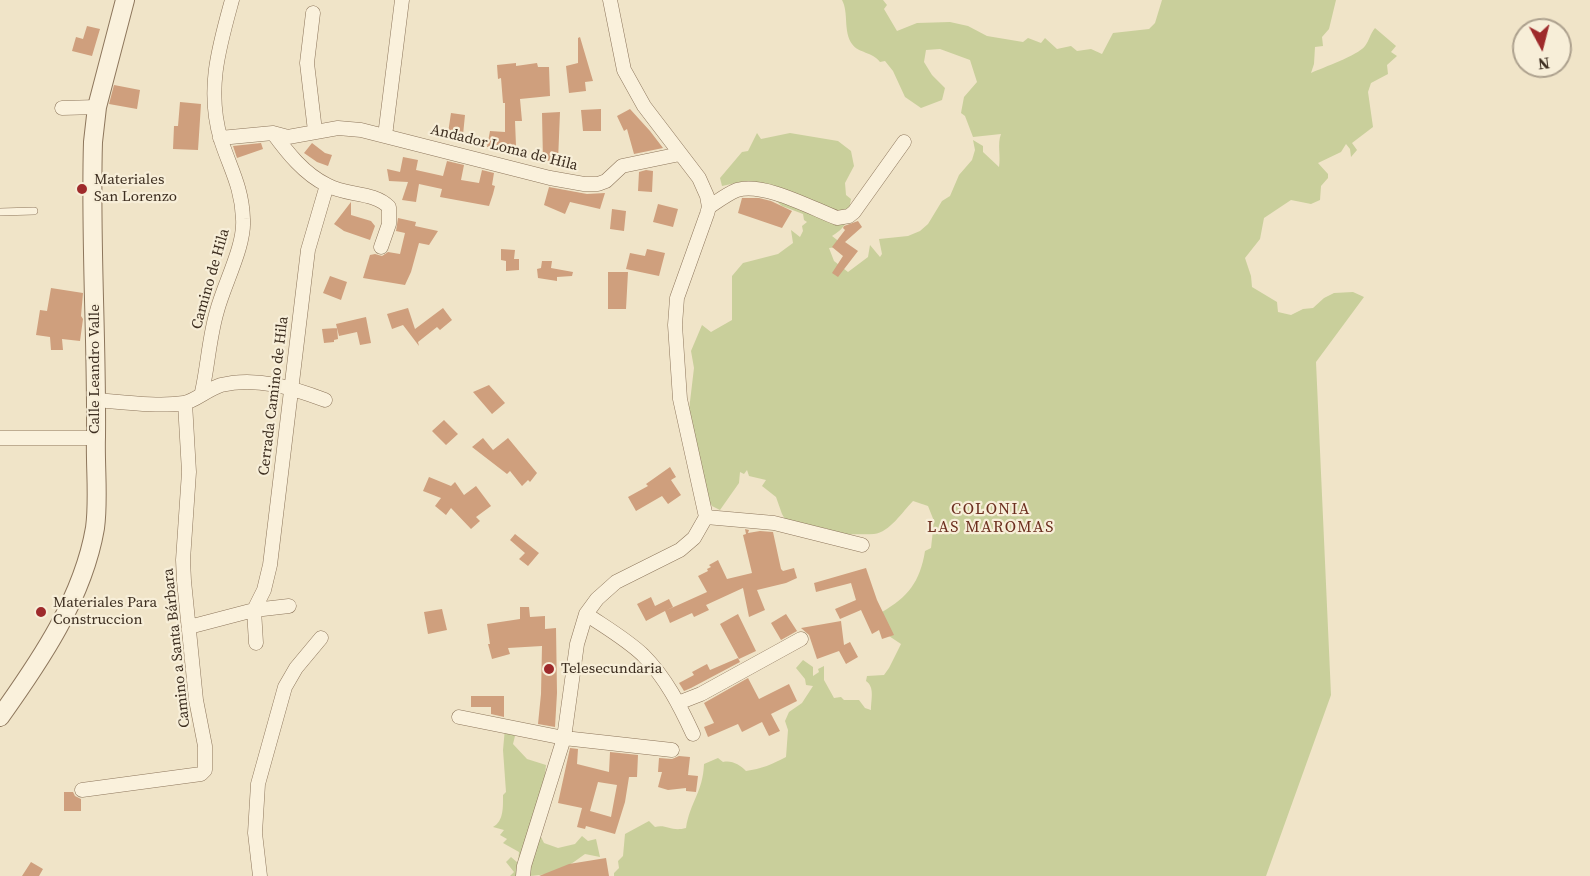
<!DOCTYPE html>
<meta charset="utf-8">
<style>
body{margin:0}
#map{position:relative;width:1590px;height:876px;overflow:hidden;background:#f0e4c8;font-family:"Source Serif 4",serif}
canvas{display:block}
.north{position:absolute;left:1512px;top:18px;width:60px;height:60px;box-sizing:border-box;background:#f7eed8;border:2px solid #ada18e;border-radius:50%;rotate:173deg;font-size:16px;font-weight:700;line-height:24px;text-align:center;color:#3d2e20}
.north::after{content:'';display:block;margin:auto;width:21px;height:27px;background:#9e2a2b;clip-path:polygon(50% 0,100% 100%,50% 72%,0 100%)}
</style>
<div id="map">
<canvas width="1590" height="876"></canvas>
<div class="north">N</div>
</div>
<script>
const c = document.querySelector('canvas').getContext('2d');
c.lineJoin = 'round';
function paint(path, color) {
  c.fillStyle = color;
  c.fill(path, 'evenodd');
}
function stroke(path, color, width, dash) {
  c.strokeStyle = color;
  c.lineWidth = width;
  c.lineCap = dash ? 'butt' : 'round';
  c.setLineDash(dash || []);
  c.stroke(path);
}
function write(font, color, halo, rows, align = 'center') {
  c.font = font + ' "Source Serif 4",serif';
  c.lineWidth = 4.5;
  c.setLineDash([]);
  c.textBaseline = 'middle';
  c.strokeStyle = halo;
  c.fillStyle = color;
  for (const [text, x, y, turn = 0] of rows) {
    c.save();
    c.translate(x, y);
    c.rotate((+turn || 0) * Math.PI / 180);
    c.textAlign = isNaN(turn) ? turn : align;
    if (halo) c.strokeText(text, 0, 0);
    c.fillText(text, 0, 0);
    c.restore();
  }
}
paint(new Path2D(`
 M842 0H883L887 5 884 9 897 31 917 23 950 22 968 26 987 36 1023 42 1028 38 1041 43 1045 38 1057 49 1071 46 1077 51 1091 49 1102 54 1113 33 1149 29 1155 23 1162 0H1336L1329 29 1322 37 1323 46 1315 47 1314 64 1311 73C1324 67 1357 56 1365 46 1369 41 1370 34 1375 28L1396 46 1391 52 1397 56 1387 65 1388 74 1371 83 1368 92 1373 127 1352 143 1357 150 1351 157 1350 149 1346 144 1341 152 1318 163 1328 174V178L1321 186 1320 200 1311 204 1291 200 1264 218 1260 239 1245 258 1251 276 1252 287 1277 302 1278 312 1291 315 1303 309 1313 308 1324 298 1334 293 1353 292 1364 297 1316 362 1331 695 1266 876H614V873L619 868 618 861 623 856 625 834 649 821 655 827C667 824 671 832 686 828 690 802 703 792 704 764L718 758 723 762C732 760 740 765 746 771 761 769 773 764 786 757L788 730 785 721 789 712 802 703 813 686 806 685 805 679 796 668 803 660 813 667V676L819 672 818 669 824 666V680L834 698 841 697 844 700H859L865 708 871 710C871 700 875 687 866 681L867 676 884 675 889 668 901 644 886 634 882 612C908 597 920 582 925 551L931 548 934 521 928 506 913 501C902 512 890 532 874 534 861 535 848 533 836 536L826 528 793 533 782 514 776 497 762 486 766 480 749 476 747 470 744 474 740 472 739 483 720 510 712 506 705 494 689 410 694 368 691 351 702 325 711 332 732 320V276L743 263 778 254 793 243 791 230 800 237 803 231 802 226 807 222 804 220 803 214 782 206 766 192 752 187 745 181 722 186 720 178 742 152 748 151 757 133 761 139 790 133 838 141 851 151 854 166 845 183 846 195 851 199C847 218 850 225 832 236L841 243 838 247 829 248 834 261 848 272 868 257 870 245 880 257 882 254 879 239 908 236 920 231 928 224 942 201 950 196 959 175 972 160 975 150 973 140 983 146V152L999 167C1001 156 997 144 1001 134L973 137 965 116 961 113 964 97 977 82 970 60 940 49 926 50 924 62 932 75 945 88 942 100 921 108 905 97 893 71 885 61 880 62C873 52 858 53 852 44 843 31 849 13 842 0Z
 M505 728 515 736 513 744 527 759 546 765 542 804 537 829 544 843 558 848 575 844 582 836 588 841 596 839 600 857 585 854C556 876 546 876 510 876L514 872 506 862 511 857 518 863 519 852 503 843 507 839 500 835 504 830 493 827C504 821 503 807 503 795L506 792 503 750Z`), '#c9cf9b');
paint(new Path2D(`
 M87 26 100 29 92 56 72 51 76 37 83 39Z
 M580 37 593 81 585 82 586 91 569 93 566 66 578 63V38Z
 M516 63V66L537 63 538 67H549L550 96 520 99 522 121H515L516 146 487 147 490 131 505 132V103H503L501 78 498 79 497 65Z
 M114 85 140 90 137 109 109 104Z
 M180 102 201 104 198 150 173 149 174 126H178Z
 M601 109V131H583L581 110Z
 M630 109 650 131 663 148 634 154 627 129 624 131 617 116Z
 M560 112 558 161H543L542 113Z
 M451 113 465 115 463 135 448 133Z
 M261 143 263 149 237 158 233 146Z
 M312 143 325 153 332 155 328 166 317 162 304 153Z
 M403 157 418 160 416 170 443 176 447 161 464 165 461 180 479 183 482 170 494 173 492 185 495 186 493 194 489 206 440 197 442 189 419 184 416 202 402 200 408 182 389 181 387 169 400 172Z
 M646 170 653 171 652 192 638 191 639 172Z
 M549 187 587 194 605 193 600 209 570 202 565 214 544 205Z
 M742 198H759L771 201 792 211 782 228 738 213Z
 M351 202V215L371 221 375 226 370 240 344 231 334 224Z
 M658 204 678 209 673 227 653 222Z
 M612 209 626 211 624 231 610 229Z
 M398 218 416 222 415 226 438 231 429 245 419 243 411 272 405 285 363 278 370 255 375 254 382 256 388 252 400 254 405 233 396 231Z
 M858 221 862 227 845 242 858 251 838 277 832 273 843 256 832 247 845 230 843 228 844 226Z
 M501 249 515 250 514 259H519V270L506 271V261L501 260Z
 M647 249 665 253 659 276 626 269 630 253 645 256Z
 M542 261H552L551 268 573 272 572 276 557 277V281L538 278 537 269 541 268Z
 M608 272H628L626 309H608Z
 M330 276 347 282 341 300 323 293Z
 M51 288 83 293 81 316 83 319 80 341 62 339 63 350H51L50 337 36 335 40 310 47 311Z
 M408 308 415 329 443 308 452 320 440 330 437 327 418 342 419 346 403 325 392 329 387 314Z
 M366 317 371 343 360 345 357 332 339 336 336 324Z
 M337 328 338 339 334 340V342L324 343 322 329Z
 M489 385 505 403 492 414 473 392Z
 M444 420 458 434 446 445 432 431Z
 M483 438 493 450 508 438 537 473 530 482 528 480 522 486 510 471 507 474 472 447Z
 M670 467 676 477 671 480 681 495 668 504 662 496 636 511 628 497 648 486 646 484Z
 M429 477 451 486 455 482 464 495 476 486 491 506 476 517 480 521 471 529 451 508 446 515 435 506 441 498 423 491Z
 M745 529 749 530 748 533 760 531 773 532 781 569 783 571 794 568 797 578 786 583 757 590 765 610 749 617 743 588 706 605 709 610 694 617 692 613 670 623 665 611 646 621 637 604 651 597 655 606 669 599 673 607 667 610 707 592 698 576 708 571 707 569 711 567 709 565 718 560 727 579 752 573 743 535 746 534Z
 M515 534 539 553 528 566 519 559 525 553 510 540Z
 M866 568 877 600 894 635 882 639 879 630 872 634 861 610 840 619 835 609 856 600 851 583 816 592 814 583Z
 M520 607H529L530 617 545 616V629L556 628 557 693 555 727 538 724 541 694 542 646 508 648 510 654 492 659 488 644H490L487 624 520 619Z
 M442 609 447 630 428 634 424 612Z
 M738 614 756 651 739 659 720 624Z
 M786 614 797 631 781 640 771 623Z
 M841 621 844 645 850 642 858 657 846 664 839 651 817 659 809 635 801 628Z
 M738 658 740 662 691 688 684 691 679 683 694 675 692 672 707 664 710 670Z
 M748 678 759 699 789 684 797 701 771 714 780 731 769 736 762 722 742 732 738 724 708 737 704 727 714 723 704 703Z
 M471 696H504V717L491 714V707H471Z
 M570 748 578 749 577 764 609 772 610 752 638 755 637 777H629L625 802 615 834 586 826 585 829 577 827 582 808 558 803ZM598 782 617 785 611 817 590 811Z
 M679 756 690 757 688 775 698 776 696 792 686 791V788L668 790 658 787 662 772H658L659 758 672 759Z
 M64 792H73L75 796 81 799V811H64Z
 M606 858 609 876H539L569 864Z
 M31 862 43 869 39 876H22Z`), '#cf9f7d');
const service = new Path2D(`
 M0 212 34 211`);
const minor = new Path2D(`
 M313 13 307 63 315 131
 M62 108 97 107
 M273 133C287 152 304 174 327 185 346 196 373 191 389 207V224L381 247
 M385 136 402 0
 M220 138 273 133 288 137 338 128 361 130 550 178 584 184H598L606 181 622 166 680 154
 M709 207C718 201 727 194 737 190 764 182 811 208 837 218L849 216 854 212 904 142
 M202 392C208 365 209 338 217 311 224 284 245 246 243 219 242 187 230 168 221 140 206 90 219 47 232 0
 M96 400C122 402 159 407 184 403 195 401 208 389 221 385 256 376 293 388 325 400
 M0 438H96
 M706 517 774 523 862 545
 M586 614C605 627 626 639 643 655 666 678 680 706 693 734
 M189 627 254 610 289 606
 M256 643 254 610 264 590 270 565 308 250 327 185
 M678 703 701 694 801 639
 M459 717 564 738 672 750
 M82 790 201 774 205 770V746L196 700 184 581 183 560 189 472 185 403
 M260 876 255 833 258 784 285 687 296 668 321 638
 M523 876 524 866 564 738 577 644 586 614 597 599 616 582 680 550 694 538 706 517 680 399 675 325 677 298 707 214 709 207 707 196 699 178 644 106 624 70 610 0`);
const tertiary = new Path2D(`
 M0 717C40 661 83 598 95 528 99 499 95 467 96 437 97 339 90 240 93 142L97 107 125 0`);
stroke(service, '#8d765c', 8);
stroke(minor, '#8d765c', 15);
stroke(tertiary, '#8d765c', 20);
stroke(service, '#faf1dc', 7);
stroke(minor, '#faf1dc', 14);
stroke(tertiary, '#faf1dc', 18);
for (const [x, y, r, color] of [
 [82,189,6,"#9e2a2b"],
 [41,612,6,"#9e2a2b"],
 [549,669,6,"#9e2a2b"]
]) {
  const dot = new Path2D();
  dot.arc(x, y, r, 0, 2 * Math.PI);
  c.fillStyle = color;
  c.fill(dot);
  stroke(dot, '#f7eed8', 2);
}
write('15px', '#3d2e20', '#f7eed8', [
 ["Andador Loma de Hila",504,148,14],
 ["Camino de Hila",211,279,-74],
 ["Calle Leandro Valle",95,369,-90],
 ["Cerrada Camino de Hila",274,396,-83],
 ["Camino a Santa Bárbara",177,648,-96]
]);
write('15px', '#3d2e20', '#f7eed8', [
 ["Materiales",94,180],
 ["San Lorenzo",94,197],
 ["Materiales Para",53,603],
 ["Construccion",53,620],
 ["Telesecundaria",561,669]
], 'left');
c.letterSpacing = '1.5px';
write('16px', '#6b2e1e', '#f7eed8', [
 ["COLONIA",991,510],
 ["LAS MAROMAS",991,528]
]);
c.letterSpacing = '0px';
</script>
